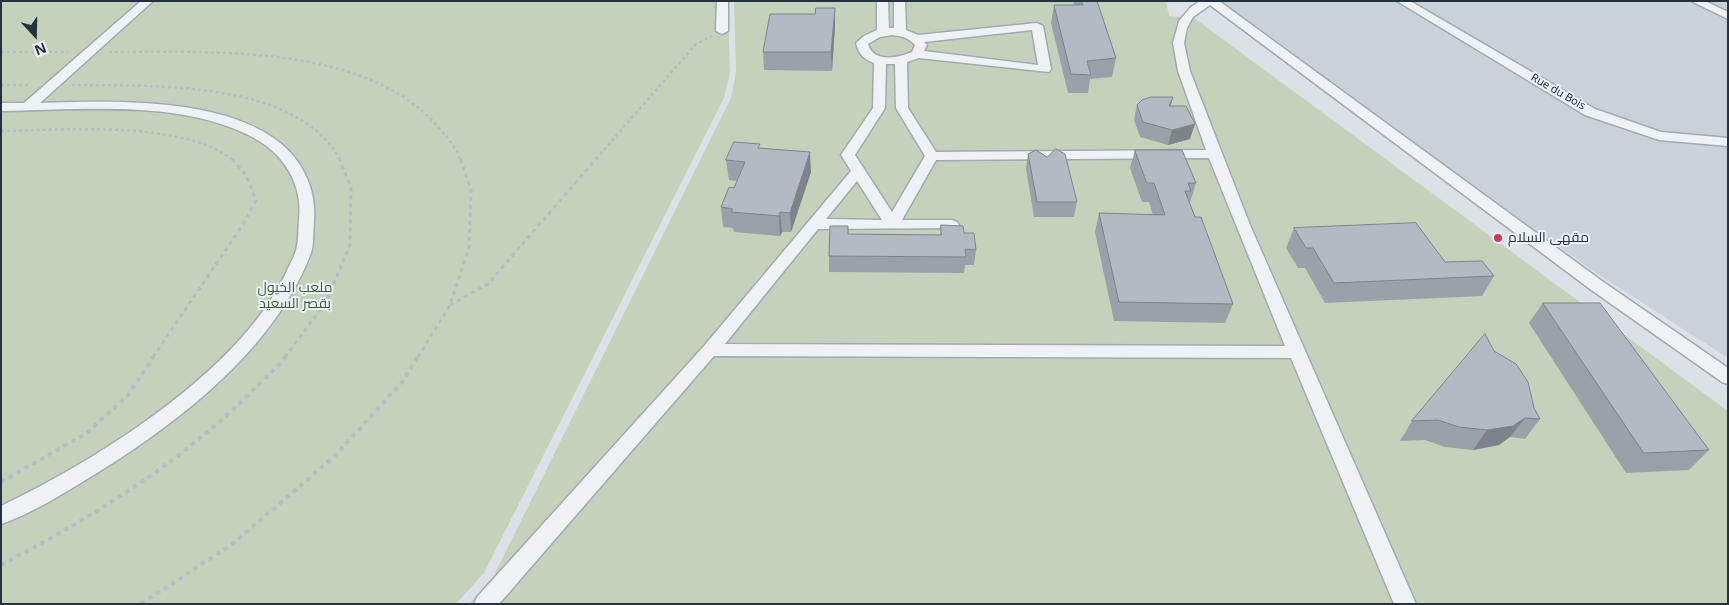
<!DOCTYPE html>
<meta charset="utf-8">
<style>
body{margin:0}
#map{position:relative;width:1729px;height:605px;overflow:hidden;background:#dce1e7;font-family:"Noto Sans",sans-serif}
canvas{display:block}
.frame{position:absolute;inset:0;border:2px solid #24313f;pointer-events:none}
.north{position:absolute;left:10px;top:10px;width:50px;height:50px;-webkit-text-stroke:4px #ebf0f5;paint-order:stroke;rotate:159deg;font-size:14px;font-weight:700;line-height:20px;text-align:center;color:#24313f}
.north::after{content:'';display:block;margin:auto;width:18px;height:22px;background:#24313f;clip-path:polygon(50% 0,100% 100%,50% 72%,0 100%)}
</style>
<div id="map">
<canvas width="1729" height="605"></canvas>
<div class="frame"></div>
<div class="north">N</div>
</div>
<script>
const c = document.querySelector('canvas').getContext('2d');
c.lineJoin = 'round';
function paint(path, color) {
  c.fillStyle = color;
  c.fill(path, 'evenodd');
}
function stroke(path, color, width, dash) {
  c.strokeStyle = color;
  c.lineWidth = width;
  c.lineCap = dash ? 'butt' : 'round';
  c.setLineDash(dash || []);
  c.stroke(path);
}
function write(font, color, halo, rows, align = 'center') {
  c.font = font + ' "Noto Sans",Cairo,sans-serif';
  c.lineWidth = 4;
  c.setLineDash([]);
  c.textBaseline = 'middle';
  c.strokeStyle = halo;
  c.fillStyle = color;
  for (const [text, x, y, turn = 0] of rows) {
    c.save();
    c.translate(x, y);
    c.rotate((+turn || 0) * Math.PI / 180);
    c.textAlign = isNaN(turn) ? turn : align;
    if (halo) c.strokeText(text, 0, 0);
    c.fillText(text, 0, 0);
    c.restore();
  }
}
paint(new Path2D(`
 M1219 1H1728V358L1595 272 1299 64Z`), '#c9d1d9');
paint(new Path2D(`
 M1 1H728L730 73 724 98 484 573 456 604H1Z
 M734 1H1166L1169 16 1194 18 1728 411V604H469L493 577 731 98 736 72Z`), '#c4d2bc');
const minor = new Path2D(`
 M141 1H153L40 103C109 101 212 97 272 137 301 156 317 188 314 222 313 231 314 244 311 253 273 354 168 431 79 484 54 499 28 515 1 524V506C97 460 237 373 285 275 288 267 294 258 296 250 299 240 298 229 299 219 303 185 284 154 254 138 182 99 81 110 1 111V103H24Z
 M717 1H728V31L722 34 716 31Z
 M877 1H888L889 28H894V1H905L906 30 918 35 1037 23 1043 26 1051 69 1049 72 919 58 907 62 908 108 936 152 1206 150 1178 71 1173 43 1179 21 1191 7 1200 1H1219L1602 281 1728 368V384L1722 382 1590 289 1210 5 1193 17 1187 28 1184 43 1190 71 1250 225 1416 604H1394L1291 358 714 356 499 604H474L477 597 704 346 851 171 841 155 873 108 874 63C863 59 859 54 856 43L864 36 877 30ZM1032 30 1038 65 924 51 927 45 924 42ZM892 35C902 36 909 38 915 45L912 52C898 58 873 63 868 44L880 37ZM886 64H895L896 108 925 156 892 212 855 155 885 108ZM1209 158 1285 346 725 344 818 229 957 228 959 225 957 222 952 220H902L936 160ZM857 181 882 220 826 219Z
 M1397 1H1410L1595 109 1661 132 1728 138V146L1659 140 1585 115Z
 M1691 1H1705L1728 12V19Z`);
stroke(minor, '#a1a9b1', 3);
stroke(new Path2D(`
 M1 52H68
 M109 52C210 52 368 43 439 128 448 138 455 146 460 159
 M1 85H31
 M72 85C151 86 295 79 340 159
 M1 131C65 130 179 120 232 159
 M596 159 696 44 712 36`), '#b6bcc2', 2.5, [3, 3]);
stroke(new Path2D(`
 M450 305 488 284 597 158
 M153 357 244 223 256 200 246 175 231 158
 M285 357 326 302 350 245 351 188 339 158
 M418 357 450 305 469 247 471 190 460 158`), '#b6bcc2', 3, [4, 4]);
stroke(new Path2D(`
 M1 482 87 433 128 395 154 356
 M1 565C91 518 179 464 251 392 263 380 276 369 286 356
 M141 604 231 545 335 456 403 381 418 356`), '#b6bcc2', 4, [4.5, 4.5]);
paint(minor, '#eff2f5');
paint(new Path2D(`
 M1073 1H1097L1116 58 1112 77 1090 79 1088 93H1068L1051 23 1054 5H1074Z
 M835 26 832 71 764 70 763 52Z
 M1173 97 1171 106 1190 139 1168 145 1140 137 1134 120 1137 105Z
 M760 148 811 172 791 232H782L780 236 734 232 733 228 723 227 721 207 734 188 737 181 729 180 726 160Z
 M1135 150 1196 183 1190 202H1189L1233 304 1225 323 1114 321 1095 232 1099 213 1153 215 1149 202H1142L1130 168Z
 M1028 154 1077 202 1074 217H1034L1026 169Z
 M941 225 964 233 976 250 974 265H965L964 273 829 272V256L848 234 940 235Z
 M1294 228 1494 276 1482 296 1325 303 1305 268H1298L1286 248Z
 M1543 303 1709 450 1689 470 1626 473 1529 323Z
 M1494 351 1534 408 1540 419 1525 439 1510 437 1499 445 1473 450 1445 447 1425 440 1400 441 1412 421Z`), '#99a1a9');
paint(new Path2D(`
 M835 8V26L832 71 831 52Z
 M1195 124 1190 139 1168 145 1172 130Z
 M810 152 811 172 791 232 790 213Z
 M780 212 782 232 780 236 779 216Z
 M1525 418 1510 437 1499 445 1473 450 1487 430Z`), '#7d8389');
const building = new Path2D(`
 M1081 1H1097L1116 58 1087 61 1091 75 1071 74 1054 5H1083Z
 M816 8H835L831 52H763L770 14H815Z
 M1151 97H1173L1169 106H1186L1195 124 1172 130 1143 122 1137 105 1142 100Z
 M734 142 760 144 758 148 810 152 790 213 780 212 779 216 731 212 733 209 721 207 729 187 734 188 745 162 726 160Z
 M1056 149 1065 154 1077 202H1037L1028 154 1036 150 1047 157Z
 M1135 150H1182L1196 183H1188L1191 191H1185L1195 217H1201L1233 304 1119 302 1099 213 1165 215 1154 183H1147Z
 M1416 223 1445 262 1482 261 1494 276 1334 283 1313 248H1306L1294 228Z
 M941 225 963 226 964 233H974L976 250 965 249 966 257 829 256 830 226H848V234L941 235Z
 M1543 303H1600L1709 450 1644 453Z
 M1485 334 1494 351 1516 364 1528 382 1534 408 1540 419 1525 418 1513 426 1487 430 1459 427 1438 420 1412 421Z`);
paint(building, '#b2bbc4');
stroke(building, '#7d8389', 1);
for (const [x, y, r, color] of [
 [1498,238,5,"#d9345f"]
]) {
  const dot = new Path2D();
  dot.arc(x, y, r, 0, 2 * Math.PI);
  c.fillStyle = color;
  c.fill(dot);
  stroke(dot, '#ebf0f5', 2);
}
write('11px', '#24313f', '#ebf0f5', [
 ["Rue du Bois",1558,92,30]
]);
write('14px', '#24313f', '#ebf0f5', [
 ["مقهى السلام",1508,238]
], 'left');
write('14px', '#3d5b31', '#ebf0f5', [
 ["ملعب الخيول",295,288],
 ["بقصر السعيد",295,304]
]);
</script>
